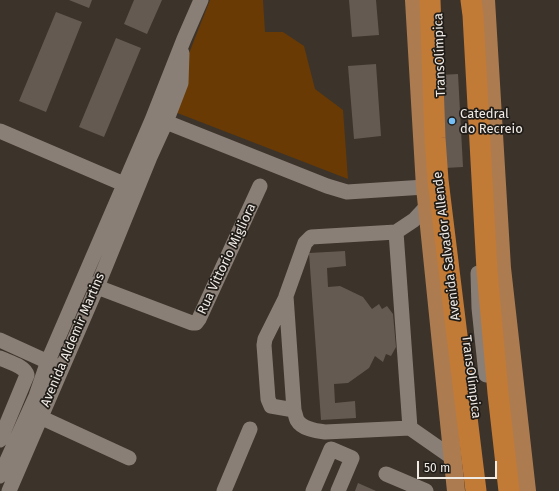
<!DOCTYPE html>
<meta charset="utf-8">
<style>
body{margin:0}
#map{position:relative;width:559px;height:491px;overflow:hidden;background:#3c332b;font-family:"Fira Sans",sans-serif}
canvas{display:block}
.scale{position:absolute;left:417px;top:461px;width:80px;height:18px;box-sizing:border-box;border:2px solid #f1ebe6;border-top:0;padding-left:5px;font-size:12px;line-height:14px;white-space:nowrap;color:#f1ebe6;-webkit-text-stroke:3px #201c18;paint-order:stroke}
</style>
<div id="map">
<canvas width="559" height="491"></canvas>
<div class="scale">50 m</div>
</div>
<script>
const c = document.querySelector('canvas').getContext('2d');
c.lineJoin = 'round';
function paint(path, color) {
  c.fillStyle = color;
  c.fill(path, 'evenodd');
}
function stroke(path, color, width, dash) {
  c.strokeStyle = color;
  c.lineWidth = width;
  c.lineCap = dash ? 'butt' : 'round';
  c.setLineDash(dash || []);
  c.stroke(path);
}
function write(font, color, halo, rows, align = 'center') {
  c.font = font + ' "Fira Sans",sans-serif';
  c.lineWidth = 3.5;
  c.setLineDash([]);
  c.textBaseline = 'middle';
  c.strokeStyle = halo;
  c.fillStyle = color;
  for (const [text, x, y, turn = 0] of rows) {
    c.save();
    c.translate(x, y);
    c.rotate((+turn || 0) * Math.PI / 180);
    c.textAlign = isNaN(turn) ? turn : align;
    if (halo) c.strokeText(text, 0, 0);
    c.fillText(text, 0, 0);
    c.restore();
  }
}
paint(new Path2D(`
 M210 0H263L265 32H283L304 46 315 89 343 110 348 179 167 109Z`), '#693a04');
paint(new Path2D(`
 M69 0H92L89 8Z
 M134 0H162L147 34 124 24Z
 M349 0H376L379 35 352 37Z
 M56 12 82 22 46 112 19 101Z
 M116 38 141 48 104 137 79 127Z
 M376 64 381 136 354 139 348 66Z
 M458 74 463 167 445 168 440 75Z
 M345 251 346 266 327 268 328 287 340 286 363 297 372 309 379 304 382 309 387 306 393 314 396 347 391 356 386 354 383 362 375 356 369 368 348 383 334 384 335 403 355 401 356 418 321 420 309 253Z
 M358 483 376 491H355Z`), '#645a52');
stroke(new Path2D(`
 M157 121 166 122 327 186 347 192 425 187
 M0 131 133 188
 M427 206 414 220 396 232 311 237 305 243 286 296 294 410C295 413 296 418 297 420 302 429 316 431 325 432L410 428 453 458
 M396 232 410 428
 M478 273 479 308 486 375
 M88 283 105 290 192 323H196L199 319 260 186
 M286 297 265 339 264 345 268 399 271 406 294 410
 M0 340 57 366
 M0 358C8 362 25 366 27 375L0 440
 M40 417 129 458
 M386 474 426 491
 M0 476 36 396 48 361 152 120 184 39 201 0
 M9 491 97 287 150 157 166 122 181 83 182 53
 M224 491 250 429
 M313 491 331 449 352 458 338 491`), '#8a7f76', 15);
stroke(new Path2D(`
 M414 0 425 187 456 491
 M486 0 502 268 527 491`), '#ac7c50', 18);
stroke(new Path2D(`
 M430 0 435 138 438 180 476 491
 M471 0 473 15 487 270 498 393 509 491`), '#c27a37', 21);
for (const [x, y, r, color] of [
 [452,121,4,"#74c0f6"]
]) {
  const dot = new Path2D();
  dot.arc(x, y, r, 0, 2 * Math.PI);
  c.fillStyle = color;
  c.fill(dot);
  stroke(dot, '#201c18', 1.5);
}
write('13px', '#f1ebe6', '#201c18', [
 ["TransOlímpica",440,55,-92],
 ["Avenida Salvador Allende",447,246,-97],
 ["Rua Vittorio Migliora",227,259,-65],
 ["Avenida Aldemir Martins",73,340,-67],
 ["TransOlímpica",471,377,83]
]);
write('13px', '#f1ebe6', '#201c18', [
 ["Catedral",460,114],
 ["do Recreio",460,129]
], 'left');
</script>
